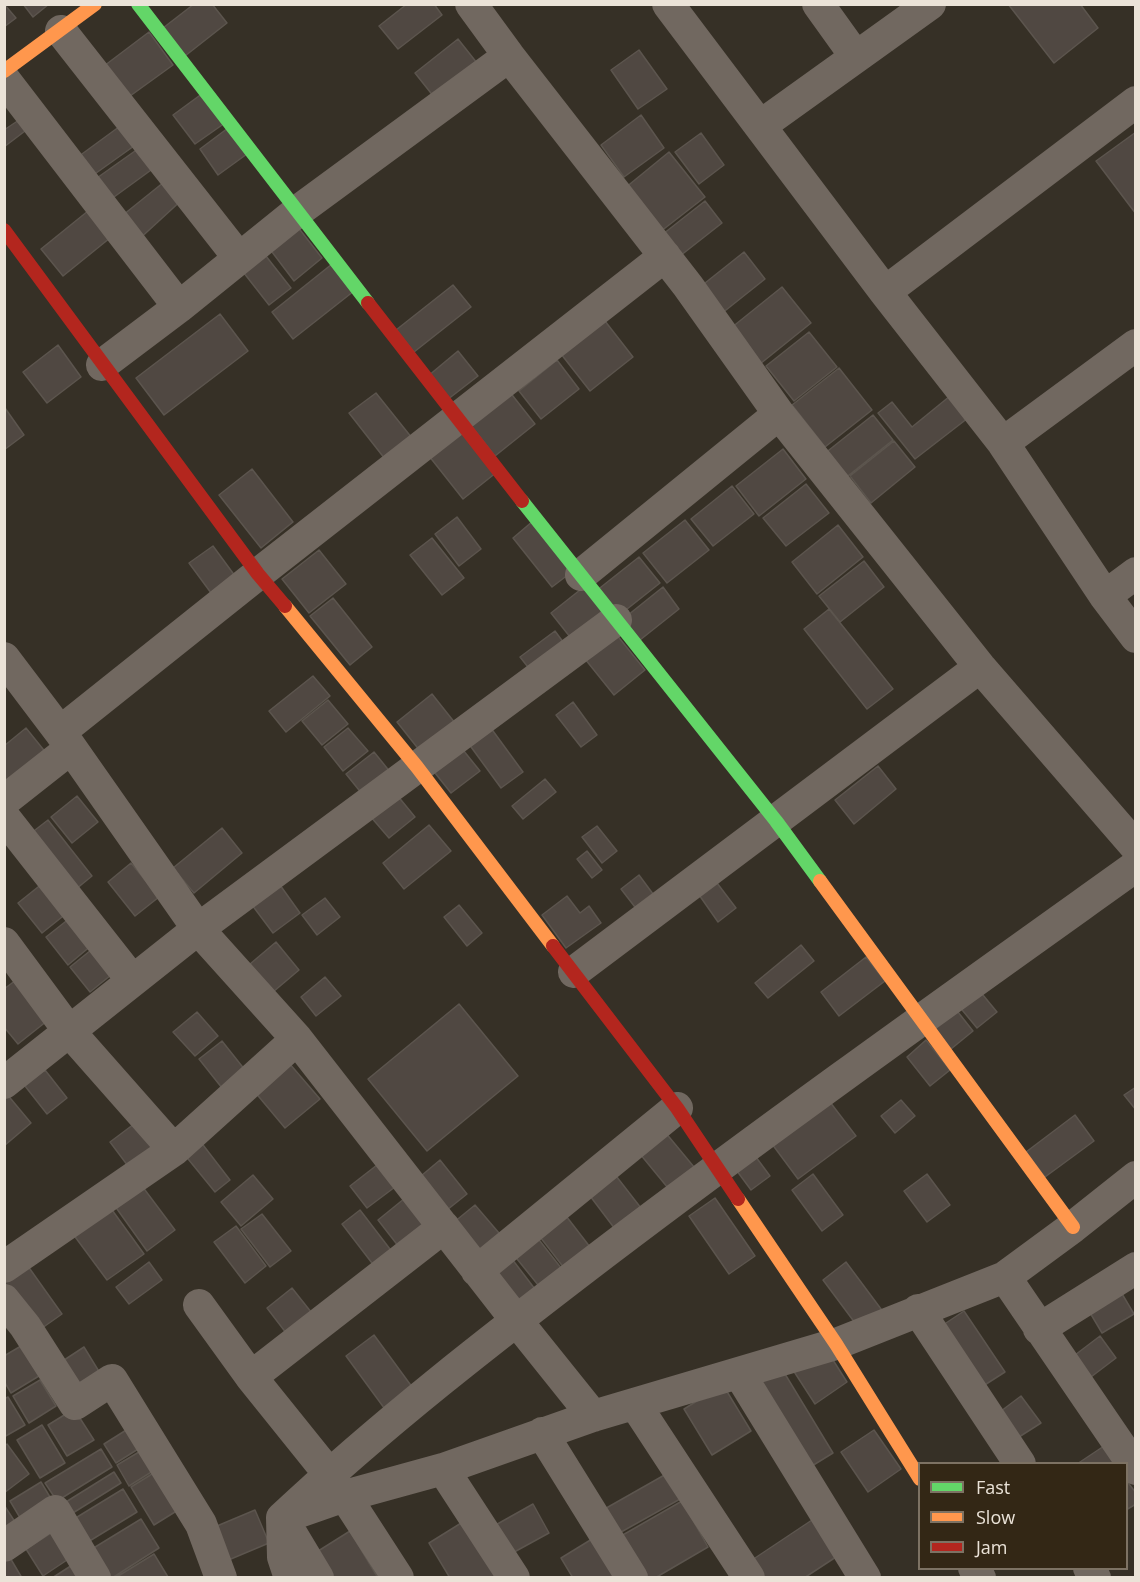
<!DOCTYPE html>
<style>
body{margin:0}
#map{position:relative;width:1140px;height:1582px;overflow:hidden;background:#363026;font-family:"Open Sans",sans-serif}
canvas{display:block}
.frame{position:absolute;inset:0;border:6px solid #ebe3d8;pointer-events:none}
.legend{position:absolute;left:918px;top:1462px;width:210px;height:108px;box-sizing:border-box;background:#332715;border:2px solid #7d7263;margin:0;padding:8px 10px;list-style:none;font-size:18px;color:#ebe3d8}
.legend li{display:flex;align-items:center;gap:12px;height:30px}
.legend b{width:30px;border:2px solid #7d7263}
</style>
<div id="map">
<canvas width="1140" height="1582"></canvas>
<div class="frame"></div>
<ul class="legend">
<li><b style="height:8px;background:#63d668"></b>Fast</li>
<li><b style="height:8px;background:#ff974d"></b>Slow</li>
<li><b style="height:8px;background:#b3261e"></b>Jam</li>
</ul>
</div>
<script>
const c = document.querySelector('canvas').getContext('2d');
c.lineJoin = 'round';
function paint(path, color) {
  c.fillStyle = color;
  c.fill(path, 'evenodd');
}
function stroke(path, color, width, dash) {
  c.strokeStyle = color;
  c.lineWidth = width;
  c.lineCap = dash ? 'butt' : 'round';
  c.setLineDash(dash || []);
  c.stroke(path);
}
const building = new Path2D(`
 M4 4 16 18 4 27Z
 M23 4H49L33 17Z
 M194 4H212L227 23 185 56 163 28Z
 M407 4H434L442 15 398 49 379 26Z
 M1008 4H1080L1098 28 1054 63Z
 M149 32 173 65 119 104 96 72Z
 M458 39 477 63 434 97 415 73Z
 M639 50 667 89 638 109 611 70Z
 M203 93 225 123 195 144 173 115Z
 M641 115 664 148 624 177 601 145Z
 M22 118 29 128 4 147V130Z
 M127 121 141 141 85 181 71 162Z
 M228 128 247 154 218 175 200 149Z
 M1136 132V214L1096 161Z
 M701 133 724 165 699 184 675 152Z
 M142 146 158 165 103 205 87 185Z
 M669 152 705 197 660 232 625 188Z
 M169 178 184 198 136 242 118 219Z
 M705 201 722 223 680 256 663 234Z
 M88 211 110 238 63 276 41 249Z
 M297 226 322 258 294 281 269 248Z
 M262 251 291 288 269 305 240 268Z
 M744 252 765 279 721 314 700 287Z
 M332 264 354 291 293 339 272 312Z
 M453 285 471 307 414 352 396 330Z
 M782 287 811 323 760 364 731 328Z
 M220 314 248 351 164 415 136 378Z
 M605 321 633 357 590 391 561 354Z
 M809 332 837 367 794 401 766 366Z
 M58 345 81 377 47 403 23 372Z
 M458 351 478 376 447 400 428 376Z
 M557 360 579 389 541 419 519 391Z
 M839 368 872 410 825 447 792 405Z
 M509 391 535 424 495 456 469 423Z
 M376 393 412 438 385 459 349 413Z
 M950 396 968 418 915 459 878 413 892 402 912 427Z
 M5 408 24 435 4 450V408Z
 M873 415 893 440 844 479 824 454Z
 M463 429 497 472 463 499 429 456Z
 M894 441 915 467 871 503 850 476Z
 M783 449 806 479 759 516 736 486Z
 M252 469 293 522 261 548 219 495Z
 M806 484 829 513 786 546 763 518Z
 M732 486 754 514 713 546 691 519Z
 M457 517 481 549 459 566 435 534Z
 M685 520 709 550 667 583 643 553Z
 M533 521 573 571 552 587 513 538Z
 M838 525 863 557 817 594 792 562Z
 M432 538 464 578 442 595 410 555Z
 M213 546 238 580 214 597 189 563Z
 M319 550 346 584 309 613 282 579Z
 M639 557 660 583 617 617 596 591Z
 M864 561 884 587 840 622 819 596Z
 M585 586 612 620 578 647 551 613Z
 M663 587 679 609 640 640 623 619Z
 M333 598 372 647 350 665 310 616Z
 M829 609 893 689 867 709 804 629Z
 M612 629 645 670 614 695 581 654Z
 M555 631 569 650 535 676 520 657Z
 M313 676 330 696 286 732 269 711Z
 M432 694 459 728 424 756 397 722Z
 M328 700 348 724 322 745 302 721Z
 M573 702 597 735 581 747 556 715Z
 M485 720 523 772 501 788 463 736Z
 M26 728 51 759 4 796V746Z
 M348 728 368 751 343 771 324 747Z
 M455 740 480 771 451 793 427 763Z
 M374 752 395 778 367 800 346 774Z
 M878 766 896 789 854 824 835 800Z
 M545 779 556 792 523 819 512 806Z
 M397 795 415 817 389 838 370 816Z
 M77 796 98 822 72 843 51 817Z
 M48 820 92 876 70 894 26 837Z
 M429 825 451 851 404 889 383 863Z
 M597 826 617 851 602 863 582 837Z
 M222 828 242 853 194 893 173 868Z
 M587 851 602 870 592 878 577 859Z
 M131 863 159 897 135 916 108 882Z
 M639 875 656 898 638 911 621 889Z
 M714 879 736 908 718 922 697 892Z
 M43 883 67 913 42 933 18 903Z
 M280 885 300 913 273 933 252 905Z
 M567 896 580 913 589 906 601 923 566 948 542 915Z
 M325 898 340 917 317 935 302 915Z
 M459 905 482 933 467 946 444 917Z
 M70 918 92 945 68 965 46 937Z
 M276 942 299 970 273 992 250 964Z
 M801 945 814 961 768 998 755 983Z
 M96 946 116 971 90 992 70 967Z
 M866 957 885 981 839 1016 821 992Z
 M20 977 52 1017 18 1044 4 1027V989Z
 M325 977 341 996 316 1016 301 997Z
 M978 989 997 1012 977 1028 958 1005Z
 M459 1004 518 1076 427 1151 368 1079Z
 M954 1007 973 1031 951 1049 932 1025Z
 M197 1012 218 1036 195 1056 173 1032Z
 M926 1040 950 1070 930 1086 907 1057Z
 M222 1041 249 1075 226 1093 199 1059Z
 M283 1056 320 1099 285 1128 249 1085Z
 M45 1070 67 1098 47 1114 25 1086Z
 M1136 1087V1110L1124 1095Z
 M6 1093 31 1123 4 1146V1094Z
 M901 1100 915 1116 895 1133 881 1116Z
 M830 1102 856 1136 798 1179 772 1144Z
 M1075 1115 1094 1141 1045 1177 1026 1152Z
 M134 1124 159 1157 134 1174 110 1142Z
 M665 1132 694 1167 668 1188 640 1154Z
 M200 1141 230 1180 215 1192 184 1154Z
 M753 1153 770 1176 751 1190 734 1167Z
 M386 1158 403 1181 367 1208 350 1186Z
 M440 1160 467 1194 442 1214 415 1181Z
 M613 1172 641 1208 615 1229 587 1192Z
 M813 1174 843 1215 822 1231 792 1190Z
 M927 1174 950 1205 927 1222 904 1191Z
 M253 1175 273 1199 241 1226 221 1202Z
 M139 1182 175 1230 147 1251 112 1202Z
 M410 1194 431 1222 399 1247 378 1220Z
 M715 1198 755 1256 729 1274 689 1216Z
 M107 1203 144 1254 107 1280 70 1230Z
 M475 1205 505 1240 478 1263 448 1227Z
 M360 1210 393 1253 375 1267 342 1224Z
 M563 1212 597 1256 571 1277 537 1233Z
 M262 1214 291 1251 270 1267 241 1229Z
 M236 1226 266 1266 245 1283 214 1242Z
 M536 1236 569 1278 547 1296 513 1254Z
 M512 1259 538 1293 515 1310 489 1277Z
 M25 1262 62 1314 35 1333 4 1292V1278Z
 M149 1262 162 1280 129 1304 116 1287Z
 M846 1262 884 1313 861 1331 823 1280Z
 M1118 1287 1134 1314 1102 1333 1086 1306Z
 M292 1288 319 1322 293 1342 267 1308Z
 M964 1311 1005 1372 980 1388 940 1327Z
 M374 1335 418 1395 390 1416 346 1356Z
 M1100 1336 1116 1358 1087 1380 1071 1358Z
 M21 1346 39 1376 11 1393 4 1381V1356Z
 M84 1347 103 1378 73 1396 55 1366Z
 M826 1349 847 1382 815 1404 793 1370Z
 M782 1369 833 1453 807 1469 756 1385Z
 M40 1380 56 1406 29 1423 13 1396Z
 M723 1385 751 1431 712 1455 684 1409Z
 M1021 1396 1041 1423 1019 1437 1001 1411Z
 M8 1397 25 1425 4 1437V1399Z
 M74 1409 94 1440 67 1456 48 1425Z
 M42 1425 65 1463 40 1478 17 1440Z
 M131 1427 143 1446 116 1463 104 1444Z
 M874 1430 901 1469 868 1492 841 1452Z
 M7 1444 29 1474 4 1493V1446Z
 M149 1446 161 1466 129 1486 117 1465Z
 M1104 1446 1116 1464H1077Z
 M101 1449 112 1467 57 1501 45 1483Z
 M160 1469 183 1507 154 1525 131 1487Z
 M114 1472 121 1483 68 1516 61 1505Z
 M668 1473 682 1498 614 1536 601 1511Z
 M1126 1480 1136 1493V1504L1126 1510Z
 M41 1482 56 1507 25 1526 10 1501Z
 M123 1489 137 1512 83 1545 69 1522Z
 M682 1501 708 1547 655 1578H644L621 1536Z
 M533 1504 549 1533 507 1556 492 1527Z
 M4 1505 21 1531 4 1541Z
 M255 1510 269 1543 219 1564 205 1531Z
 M141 1519 159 1548 112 1578H103L87 1552Z
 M466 1520 501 1578H450L429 1543Z
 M812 1520 836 1557 804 1578H759L749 1562Z
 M54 1531 70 1558 43 1576 26 1549Z
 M350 1531 378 1578H330L315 1553Z
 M592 1539 616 1578H573L561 1558Z
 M154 1554 168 1577 167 1578H115Z
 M9 1556 22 1578H4V1558Z
 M80 1560 91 1578H52Z`);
paint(building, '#504842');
stroke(building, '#5c554e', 1.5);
stroke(new Path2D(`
 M471 4 509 56 688 286 779 414 980 667 1136 847
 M668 4 885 292 1003 443 1105 596 1136 637
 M818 4 856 57
 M61 31 239 258
 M4 79 179 307
 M760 126 930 4
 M885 292 1136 102
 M102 365 179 307 298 211 509 56
 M1003 443 1136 345
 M581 575 779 414
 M1105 596 1136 573
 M4 658 60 732 198 929 297 1039 516 1320 593 1416
 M60 732 258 574 665 256
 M4 801 70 749
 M4 817 132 980
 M4 943 69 1031 174 1150
 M574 972 980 667
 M4 1083 198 929 616 620
 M4 1267 174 1150 297 1039
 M477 1271 677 1108
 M1005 1277 1136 1469
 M4 1300 25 1326 75 1404 112 1380 201 1524 221 1578
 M199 1305 251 1377
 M918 1310 1020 1464
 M1039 1329 1136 1268
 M739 1373 865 1578
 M635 1404 749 1578
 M542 1433 632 1578
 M443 1469 514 1578
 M329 1474 251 1377 444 1227
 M345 1496 398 1578
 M4 1546 55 1511 95 1578
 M974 1568 980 1578
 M1089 1568 1095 1578
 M290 1578 283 1557 282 1518C383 1423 493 1338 603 1254 778 1121 957 994 1136 866
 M318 1578 282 1518 345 1496 443 1469 593 1416 836 1344 1005 1277 1073 1227 1136 1177`), '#716860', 32);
stroke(new Path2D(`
 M138 4 368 303
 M522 501 776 821 820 881`), '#63d668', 14);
stroke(new Path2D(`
 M4 71 95 4
 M285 606 417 767 553 946
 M820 881 1073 1227
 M738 1199 836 1344 920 1479`), '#ff974d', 14);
stroke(new Path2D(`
 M4 230 258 574 285 606
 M368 303 522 501
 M553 946 677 1108 738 1199`), '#b3261e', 14);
</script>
